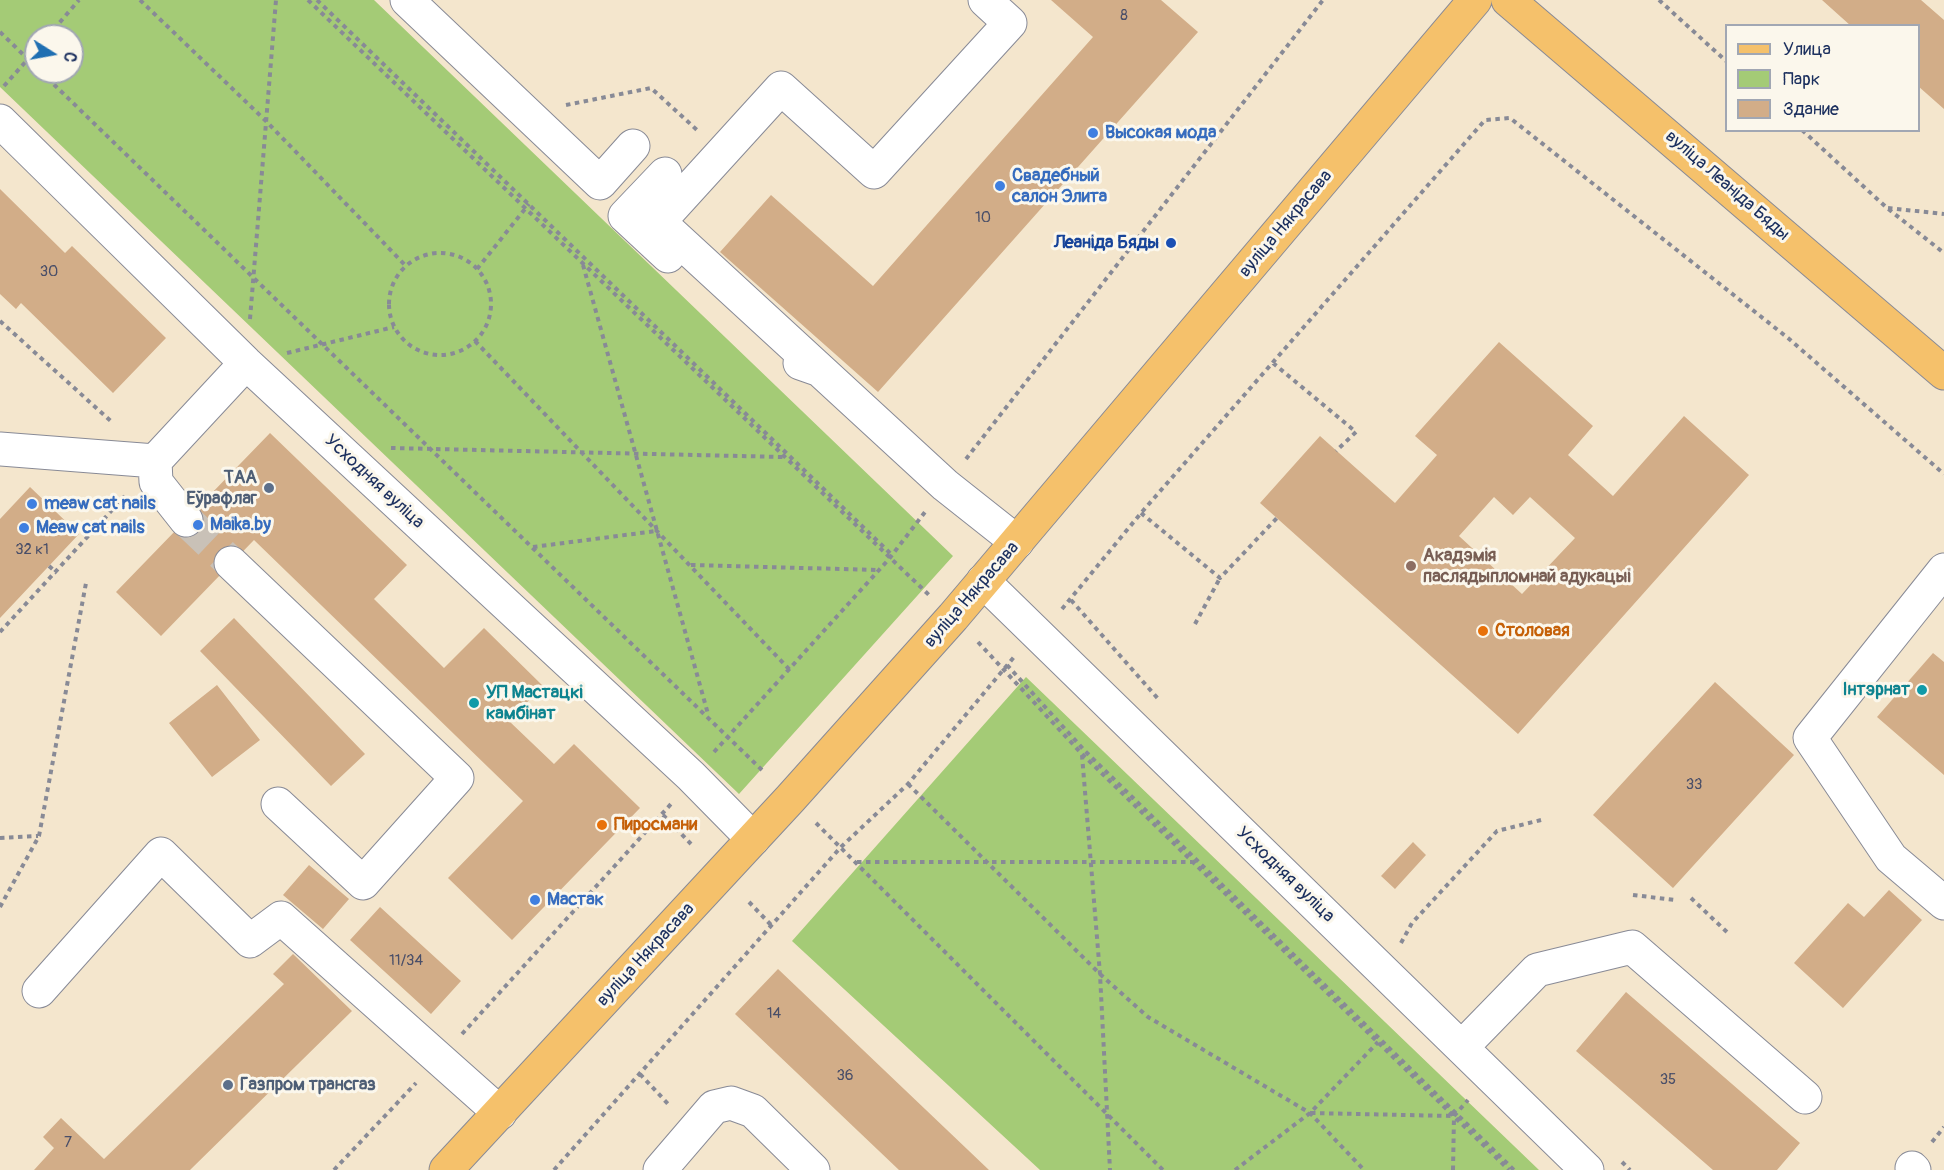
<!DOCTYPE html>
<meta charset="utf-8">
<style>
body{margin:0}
#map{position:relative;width:1944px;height:1170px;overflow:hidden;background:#f4e6cd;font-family:Pangolin,sans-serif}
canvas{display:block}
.legend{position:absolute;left:1725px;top:24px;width:195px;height:108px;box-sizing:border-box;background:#fbf7ec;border:2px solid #a1a7b3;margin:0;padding:8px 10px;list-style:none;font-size:18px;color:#1b2f5e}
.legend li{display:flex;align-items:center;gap:12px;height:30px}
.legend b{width:30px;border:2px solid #a1a7b3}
.north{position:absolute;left:24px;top:24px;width:60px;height:60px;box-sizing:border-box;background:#fbf7ec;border:2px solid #a1a7b3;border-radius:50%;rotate:101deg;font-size:16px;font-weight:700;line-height:24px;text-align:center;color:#1b2f5e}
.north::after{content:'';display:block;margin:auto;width:21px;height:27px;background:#1f6fb2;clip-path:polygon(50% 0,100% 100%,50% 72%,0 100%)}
</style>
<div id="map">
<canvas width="1944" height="1170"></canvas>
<ul class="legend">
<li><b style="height:8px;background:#f5c16b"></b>Улица</li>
<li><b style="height:16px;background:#a4cb76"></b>Парк</li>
<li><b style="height:16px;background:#d2ad88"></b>Здание</li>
</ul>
<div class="north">С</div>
</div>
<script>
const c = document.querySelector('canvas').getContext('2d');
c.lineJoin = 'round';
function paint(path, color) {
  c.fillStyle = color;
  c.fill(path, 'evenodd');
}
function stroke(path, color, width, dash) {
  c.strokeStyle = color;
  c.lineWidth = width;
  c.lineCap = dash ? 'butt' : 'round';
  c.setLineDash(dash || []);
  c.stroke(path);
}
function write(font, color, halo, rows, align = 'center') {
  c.font = font + ' Pangolin,sans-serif';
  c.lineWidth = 6;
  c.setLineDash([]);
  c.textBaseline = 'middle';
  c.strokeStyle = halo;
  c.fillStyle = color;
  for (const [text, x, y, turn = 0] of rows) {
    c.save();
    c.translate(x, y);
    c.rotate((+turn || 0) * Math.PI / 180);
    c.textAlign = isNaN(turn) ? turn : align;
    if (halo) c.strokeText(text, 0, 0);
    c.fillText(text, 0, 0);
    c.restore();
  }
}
paint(new Path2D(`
 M0 0H374L953 556 739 794 0 87ZM36 36H72V72H36Z
 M1026 677 1539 1170H1040L792 941Z`), '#a4cb76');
paint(new Path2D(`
 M1051 0H1161L1198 32 878 392 720 252 771 195 873 286 1093 37Z
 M1822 0H1921L1944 20V109L1918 86V26H1851Z
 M0 189 65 253 72 246 166 338 113 393 21 303 16 309 0 294Z
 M1499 342 1593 426 1568 455 1613 496 1684 416 1749 475 1518 734 1260 503 1320 436 1395 503 1437 455 1415 436ZM1494 497 1513 515 1530 497 1575 538 1522 594 1459 536Z
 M270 433 407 565 374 599 444 668 484 628 543 686 509 721 554 764 574 744 640 808 512 940 448 878 523 801 254 540 161 636 116 592Z
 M30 487 79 534 0 618V519Z
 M234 618 365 754 331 786 200 651Z
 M1933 653 1944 662V775L1877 717Z
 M1715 682 1794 755 1673 888 1593 815Z
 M217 685 260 740 212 777 169 723Z
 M1413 842 1426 855 1395 889 1381 876Z
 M309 865 349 899 323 929 283 895Z
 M1889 890 1922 920 1843 1008 1794 963 1848 903 1864 917Z
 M380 907 461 981 431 1014 350 940Z
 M293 954 352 1011 190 1170H34L54 1148 43 1137 61 1118 104 1159 284 984 273 974Z
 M778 969 989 1170H899L735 1014Z
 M1626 992 1800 1143 1777 1170H1713L1576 1051Z`), '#d2ad88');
stroke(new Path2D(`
 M186 520 231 563`), '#c9c1b7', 33, [33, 16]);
const minor = new Path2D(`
 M407 0 600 183 633 146
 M0 121 246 363 691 776 753 839
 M665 174 625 216 668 256
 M800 363 820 370 945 485 1017 542
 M820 370 659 222 781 88 874 172 1010 23 985 0
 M0 449 155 461
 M186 520 156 482 155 461 246 363
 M231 563 457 778 363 883 278 804
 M1944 570 1810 738 1891 858 1944 903
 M983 581 1587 1170
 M39 991 161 854 250 941 281 918 500 1113
 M1462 1047 1537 970 1632 947 1805 1097
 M1912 1168 1914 1170
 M660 1170 714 1107 731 1103 753 1111 813 1170`);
const major = new Path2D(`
 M1508 0 1944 373
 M446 1170 790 799 953 617 1475 0`);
stroke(minor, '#888a96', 35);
stroke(major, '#888a96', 35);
stroke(new Path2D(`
 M140 0 266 121 406 266
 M308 0 929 595
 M317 0 892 555
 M1659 0 1726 61
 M0 32 36 67
 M48 36 79 0
 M41 72 765 773
 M4 86 36 50
 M566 105 651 88 697 130
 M1802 130 1887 208 1944 253
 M1888 208 1944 214
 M389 304a51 51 0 1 1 102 0a51 51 0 1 1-102 0Z
 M583 265 708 714
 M477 269 529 204
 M250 319 276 0
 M0 321 113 423
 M475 341 790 670
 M287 353 394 327
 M1273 363 1356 432 1336 451
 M391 448 783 457
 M966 459 1323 0
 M1141 513 1220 578 1277 518
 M533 547 656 531
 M691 565 878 570
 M49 566 57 573
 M1071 600 1160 701
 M1062 609 1141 513 1485 120 1510 118 1788 338 1944 474
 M1195 624 1220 578
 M0 632 125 496
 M978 642 1082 754 1509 1170
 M1007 665 1085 751 1514 1170
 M714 752 889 559 925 512
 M1082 755 1100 974 1110 1170
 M908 784 1100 974 1148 1017 1310 1113 1364 1170
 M663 815 691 844
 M816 823 1163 1170
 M0 838 38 836
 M857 862H1192
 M1633 895 1675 900
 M1691 898 1730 935
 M749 902 772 926
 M0 907 39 836 86 583
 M1401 943 1412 923 1497 831 1545 819
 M462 1034 671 804
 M640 1074 670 1106
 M1311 1113 1453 1116
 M1932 1142 1944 1127
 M1622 1162 1630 1170
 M334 1170 416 1083
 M554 1170 841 847 908 784 1014 657
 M1235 1170 1310 1113 1378 1042
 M1453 1170 1454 1116 1468 1100`), '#888a96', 4, [4.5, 4.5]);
stroke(minor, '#fff', 33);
stroke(major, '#f5c16b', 33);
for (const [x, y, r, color] of [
 [1093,133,6,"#3f7fe0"],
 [1000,186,6,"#3f7fe0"],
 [1171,243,6,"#1a4fb4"],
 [269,488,6,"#5c6f8a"],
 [32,504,6,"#3f7fe0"],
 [198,525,6,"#3f7fe0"],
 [24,528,6,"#3f7fe0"],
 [1411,566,6,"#8d6e63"],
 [1483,631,6,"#e8710a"],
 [1922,690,6,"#0f9aa8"],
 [474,703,6,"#0f9aa8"],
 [602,825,6,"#e8710a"],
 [535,900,6,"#3f7fe0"],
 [228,1085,6,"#5c6f8a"]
]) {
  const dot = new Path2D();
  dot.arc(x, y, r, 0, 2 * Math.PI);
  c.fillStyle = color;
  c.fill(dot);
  stroke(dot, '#fbf7ec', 2);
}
write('15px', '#494e68', null, [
 ["8",1124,16],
 ["10",983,218],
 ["30",49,272],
 ["32 к1",32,550],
 ["33",1694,785],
 ["11/34",406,961],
 ["14",774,1014],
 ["36",845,1076],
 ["35",1668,1080],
 ["7",68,1143]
]);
write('bold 18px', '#366cbe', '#fbf7ec', [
 ["Высокая мода",1105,133],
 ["Свадебный",1012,176],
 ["салон Элита",1012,197],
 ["meaw cat nails",44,504],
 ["Maika.by",210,525],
 ["Meaw cat nails",36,528],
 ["Мастак",547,900]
], 'left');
write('18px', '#1b2f5e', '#fbf7ec', [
 ["вуліца Леаніда Бяды",1727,186,41],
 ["вуліца Някрасава",1286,224,-50],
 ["Усходняя вуліца",374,482,43],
 ["вуліца Някрасава",972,595,-49],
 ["Усходняя вуліца",1285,875,44],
 ["вуліца Някрасава",646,955,-47]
]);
write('bold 18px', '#164399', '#fbf7ec', [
 ["Леаніда Бяды",1159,243]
], 'right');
write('bold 18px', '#4e5e75', '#fbf7ec', [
 ["ТАА",257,478],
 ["Еўрафлаг",257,499],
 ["Газпром трансгаз",240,1085,"left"]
], 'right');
write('bold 18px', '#785e54', '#fbf7ec', [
 ["Акадэмія",1423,556],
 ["паслядыпломнай адукацыі",1423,577]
], 'left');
write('bold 18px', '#c56008', '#fbf7ec', [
 ["Столовая",1495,631],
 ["Пиросмани",614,825]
], 'left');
write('bold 18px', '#0d838f', '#fbf7ec', [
 ["Інтэрнат",1910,690],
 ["УП Мастацкі",486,693,"left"],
 ["камбінат",486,714,"left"]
], 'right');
</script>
